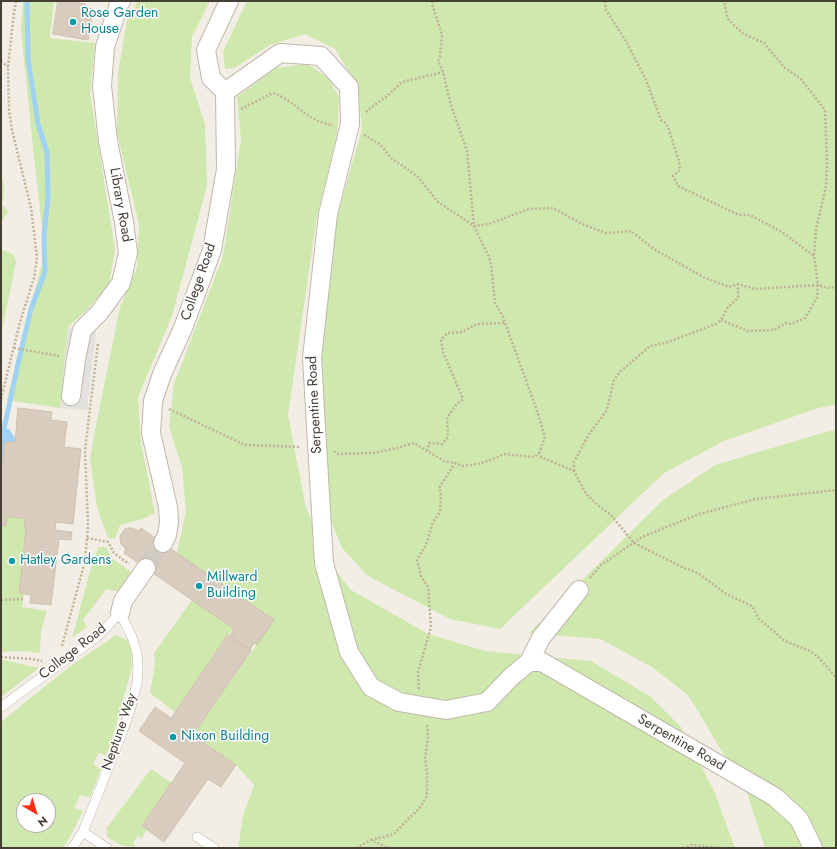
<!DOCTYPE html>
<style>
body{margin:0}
#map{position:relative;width:837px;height:849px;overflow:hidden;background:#f3eee5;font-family:Jost,sans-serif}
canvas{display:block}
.frame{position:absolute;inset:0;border:2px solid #453e35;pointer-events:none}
.north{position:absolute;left:16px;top:793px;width:40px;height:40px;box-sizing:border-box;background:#fff;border:1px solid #b5b2ae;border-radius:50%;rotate:142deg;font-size:11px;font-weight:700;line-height:16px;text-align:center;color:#453e35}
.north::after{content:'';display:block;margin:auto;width:14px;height:18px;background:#fc2d12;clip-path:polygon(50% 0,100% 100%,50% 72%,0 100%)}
</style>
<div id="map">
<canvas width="837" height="849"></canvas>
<div class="frame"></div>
<div class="north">N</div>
</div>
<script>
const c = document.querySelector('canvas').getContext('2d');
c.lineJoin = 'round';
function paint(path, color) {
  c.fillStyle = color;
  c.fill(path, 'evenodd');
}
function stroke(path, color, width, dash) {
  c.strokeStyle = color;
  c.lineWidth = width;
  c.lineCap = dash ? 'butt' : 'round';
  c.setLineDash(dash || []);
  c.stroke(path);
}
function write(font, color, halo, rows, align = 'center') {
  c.font = font + ' Jost,sans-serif';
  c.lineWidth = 3;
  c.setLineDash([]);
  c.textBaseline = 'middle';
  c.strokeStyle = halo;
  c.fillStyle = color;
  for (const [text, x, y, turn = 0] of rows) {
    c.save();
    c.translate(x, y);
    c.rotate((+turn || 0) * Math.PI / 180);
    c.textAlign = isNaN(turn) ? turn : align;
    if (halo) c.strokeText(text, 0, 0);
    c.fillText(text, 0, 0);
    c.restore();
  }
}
paint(new Path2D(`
 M23 1H54L50 38 95 43 90 93 115 249 109 285 87 310 68 327 60 408 7 400 31 304 42 264V227L34 157 21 30Z
 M138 1H210L192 37 190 78 205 124 207 186 172 316 138 397 141 443 155 513 143 519 120 525 115 539 108 538 97 507 90 459 95 430 120 307 137 268 139 224 117 133 118 74 127 19Z
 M247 1H836V405L818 408 724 441 664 473 500 629 450 619 368 576 342 548 325 506 313 404 336 220 362 129 358 87 335 49 305 34 270 45 234 68 225 69 223 52Z
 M308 64 328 78 339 97 337 135 317 216 288 415 306 508 332 566 351 590 428 634 485 651 591 661 651 697 681 727 714 791 735 848H238L243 816 254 785 236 765 204 743 194 733 274 620 177 553 186 512 182 467 169 427 174 384 223 256 241 139 237 97 276 68Z
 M1 172C3 182 6 193 2 204L8 212 1 223Z
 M1 250C9 252 15 253 16 262L1 335Z
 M836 430V848H765L747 793 688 695 652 667 600 639 529 633 663 500 715 465 829 431Z
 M7 517 25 518 24 528 26 529 19 593 24 594 22 607 47 611 41 631 40 653 22 651 1 652V525L6 526Z
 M98 547H106L113 559 135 575 120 592 106 589 83 620 87 627 72 638 89 575Z
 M192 600 234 629 228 635 175 712 150 693 155 664 154 653Z
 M116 635 127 640 131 649 132 667 112 741 106 755 99 753 93 764 101 769 90 797 80 795 74 808 83 811 69 839 63 848H1V722L69 667ZM24 801H48V825H24Z
 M4 660 39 668 1 697V661Z
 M151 769 172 783 142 826 147 830 141 839 138 836 133 843 136 846C126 849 116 843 107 837L106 828 109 825Z`), '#cfe8ad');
paint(new Path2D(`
 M68 327 96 331 87 410 60 408Z`), '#e3e1dd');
paint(new Path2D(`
 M1 428 9 429 15 438V442H5L1 472Z`), '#a0d3f1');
stroke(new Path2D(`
 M4 429 18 364 31 309 45 272 44 235 48 198 47 152 38 124 28 58 27 1`), '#a0d3f1', 5);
const building = new Path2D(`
 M58 1H67L85 4V8L93 9 88 40 53 34Z
 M18 408 52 412 51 420 67 422 64 447 81 449 73 524 56 522 55 530 72 532 71 540 59 539 51 605 30 603 31 595 19 593 26 529 24 528 25 518 7 517 6 526 1 525V472L5 442H15Z
 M128 528H132L139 531 141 528 274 620 257 645 254 643 250 650 230 636 234 629 124 553 126 549 121 544 120 536 124 530Z
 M228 635 251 651 194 733 206 741 204 743 236 765 221 787 208 779 164 842 142 826 185 763 139 731 155 707 171 718Z`);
paint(building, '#d7ccbd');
stroke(building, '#cfc1ad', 1);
stroke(new Path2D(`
 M146 568 163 543`), '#d0cbc2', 18, [18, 9]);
const service = new Path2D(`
 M1 707 98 636 120 613 132 637 137 653 138 668 137 683 132 704 122 733 83 832 72 848
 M83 832 107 848
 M197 837 214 848`);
const minor = new Path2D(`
 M225 92 280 53 321 56 349 87 350 124 328 214 312 358 324 563 349 652 371 687 399 702 446 710 487 702 511 677 529 662 541 638 579 590
 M71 396 76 359 82 330 99 313 121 283 128 253 124 222 108 141 102 86 105 47 119 4 121 1
 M163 543 167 535 169 522 168 507 151 433 153 401 162 374 183 328 212 250 226 169 225 92 211 78 206 50 229 1
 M120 613 123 601 146 568
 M529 662H542L775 797 799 819 813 848`);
stroke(service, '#c1b8ab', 10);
stroke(minor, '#c1b8ab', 20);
stroke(new Path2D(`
 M432 1V4L442 35 440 57 438 61 443 72 450 102 467 151 474 226 489 257 491 265 495 303 503 317 536 408 545 437 539 453
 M605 1 606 10 626 41 646 80 661 120 667 124 679 161 680 170 673 176 678 186 739 215H750L782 232 814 256
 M1 61 8 67
 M241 109 273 93C278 95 283 97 287 100 304 111 313 123 333 125
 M366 112 372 107 387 96 402 82 443 72
 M364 135 381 145 390 157 418 177 438 202 474 226 489 224 529 209 553 208 582 224 606 233 631 231 654 249 703 277 729 287 738 284 755 289 818 285 829 288 836 287
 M721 320 748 331 774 330 786 323 791 324 805 318 817 298 818 285 814 256 816 229 826 186 827 164 825 110 801 79 784 67 764 43 742 33 728 19 724 1
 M14 348 59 356
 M1 399 20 322 34 278 37 257 31 208 12 130 9 110 8 67 14 13 16 1
 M169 409 245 445 300 447
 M334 451 338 454 373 453 397 448 414 443 444 461 455 463 462 466 478 464 496 458 503 454 534 457 539 453 541 457 574 471 586 494 599 506 611 515 634 543 682 567 698 573 726 594 752 606 759 619 785 641 810 651 818 657 836 677
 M427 451 429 443 442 444 448 437 447 418 456 405 463 399 443 352 441 340 447 333 462 332 477 324 505 323
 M574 471V462L589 434 607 410 614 380 621 371 650 346 665 343 716 324 721 320 728 307 738 298V284
 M87 538 108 542 114 553 129 564
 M590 578 601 565 642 537 699 514 756 499 836 490
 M1 600 23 599
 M62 646 85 561 88 526 85 450 98 343
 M1 657 31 659 42 661
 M419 689 418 672 431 627 428 587 421 576 417 560 426 545 433 522 440 512 441 493 439 488 455 463
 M371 840 394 834 409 818 419 809 427 796V771L425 758 428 737 427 724
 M356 848 371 840 386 847 393 848
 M683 848 691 845 722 848`), '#c0b199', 2.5, [2, 2]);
stroke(service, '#fff', 9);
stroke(minor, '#fff', 18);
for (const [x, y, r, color] of [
 [73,22,4,"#0f9aa8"],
 [12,561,4,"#0f9aa8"],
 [199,586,4,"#0f9aa8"],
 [173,737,4,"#0f9aa8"]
]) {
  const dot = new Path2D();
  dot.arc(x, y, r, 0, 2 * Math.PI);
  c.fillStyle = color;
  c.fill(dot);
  stroke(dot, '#fff', 1.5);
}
write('14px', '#0d838f', '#fff', [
 ["Rose Garden",81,14],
 ["House",81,30],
 ["Hatley Gardens",20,561],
 ["Millward",207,578],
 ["Building",207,594],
 ["Nixon Building",181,737]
], 'left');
write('14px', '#453e35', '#fff', [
 ["Library Road",120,205,80],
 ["College Road",199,282,-71],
 ["Serpentine Road",315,405,-93],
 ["College Road",73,652,-38],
 ["Neptune Way",120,732,-71],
 ["Serpentine Road",681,743,30]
]);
</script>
